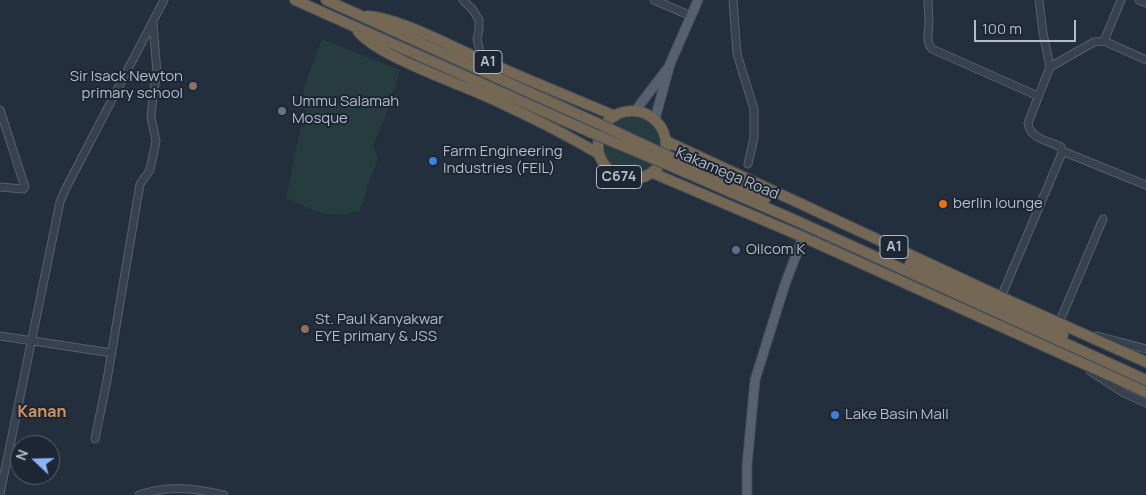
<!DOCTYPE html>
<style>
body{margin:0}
#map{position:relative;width:1146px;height:495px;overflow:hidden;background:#242f3e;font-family:Manrope,sans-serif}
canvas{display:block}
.north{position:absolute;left:10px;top:435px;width:50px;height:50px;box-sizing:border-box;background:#1d2633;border:1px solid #59626f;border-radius:50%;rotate:291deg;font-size:14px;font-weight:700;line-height:20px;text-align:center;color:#b4bcc9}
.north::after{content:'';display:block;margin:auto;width:18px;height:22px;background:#8ab4f8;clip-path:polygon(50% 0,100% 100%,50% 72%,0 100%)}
.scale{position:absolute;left:974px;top:20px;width:102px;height:22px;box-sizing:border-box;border:2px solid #b4bcc9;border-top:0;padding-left:6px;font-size:15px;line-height:18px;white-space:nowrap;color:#b4bcc9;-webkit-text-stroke:4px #1d2633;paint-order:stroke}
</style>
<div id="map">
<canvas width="1146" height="495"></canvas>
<div class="north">N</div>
<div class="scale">100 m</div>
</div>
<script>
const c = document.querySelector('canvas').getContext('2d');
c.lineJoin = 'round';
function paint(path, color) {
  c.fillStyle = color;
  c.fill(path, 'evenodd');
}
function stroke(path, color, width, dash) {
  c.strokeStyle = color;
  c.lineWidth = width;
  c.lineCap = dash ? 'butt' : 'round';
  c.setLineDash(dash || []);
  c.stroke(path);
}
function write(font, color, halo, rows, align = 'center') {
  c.font = font + ' Manrope,sans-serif';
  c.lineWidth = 4;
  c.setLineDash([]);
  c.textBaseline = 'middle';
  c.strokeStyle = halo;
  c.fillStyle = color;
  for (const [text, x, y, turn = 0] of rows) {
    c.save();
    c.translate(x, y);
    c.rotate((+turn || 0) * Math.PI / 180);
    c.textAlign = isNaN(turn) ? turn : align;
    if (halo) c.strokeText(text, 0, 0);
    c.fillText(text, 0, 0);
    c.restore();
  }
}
paint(new Path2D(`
 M322 39 400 70 385 118 373 146 378 159 369 180 364 200 359 211C327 220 315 211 286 198L299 135 305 112 303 90Z
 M603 145a29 29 0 1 1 58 0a29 29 0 1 1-58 0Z`), '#263c3f');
const minor = new Path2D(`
 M463 0 473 10 479 20V30L477 39 482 60
 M654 0 691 16
 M733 0 737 54 754 109V138L748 164
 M928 0C928 7 929 14 929 21 929 32 925 41 932 49L1038 96
 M1039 0 1043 33 1050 67
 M1139 0 1146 3
 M1104 41 1121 0
 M0 110 25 187 23 189 0 187
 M1062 151 1146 185
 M1001 297 1062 153 1061 147C1049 141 1030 139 1028 123L1050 67 1094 42 1104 41 1146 60
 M1059 323 1103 219
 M0 336 112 353
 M1097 336 1146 349
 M1090 371 1124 393 1146 403
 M95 439 107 380 140 184 150 170 156 141 151 117 153 95 157 73 153 23
 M0 494 60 202 65 190 164 0
 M139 495C169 485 193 488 224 495`);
const major = new Path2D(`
 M635 111 667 69
 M655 119 670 64 698 0
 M747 495V465L755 380 785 284 803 237`);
const highway = new Path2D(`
 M295 0 592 133
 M326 0 597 123
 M367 16C400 18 449 46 481 59 525 79 570 97 615 116
 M358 31C375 55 460 84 490 98 527 115 564 133 599 154
 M598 145a34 34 0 1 1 68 0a34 34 0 1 1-68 0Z
 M666 141 1001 297 1146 362
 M670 157 765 199
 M666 164 797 221 1146 380
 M653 173 803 237 1146 392
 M910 264 997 302 1063 335`);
stroke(minor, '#565f6c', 9);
stroke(major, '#414a57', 11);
stroke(highway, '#434c59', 12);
stroke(minor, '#38414e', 7);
stroke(major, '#56606e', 9);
stroke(highway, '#746855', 10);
const highwayBridge = new Path2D(`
 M597 123 670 157
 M592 133 666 164`);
stroke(highwayBridge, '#434c59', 12, []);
stroke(highwayBridge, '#746855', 10);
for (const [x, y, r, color] of [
 [193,86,5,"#8d6e63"],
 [282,111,5,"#6b7280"],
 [433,161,5,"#3f7fe0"],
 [943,204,5,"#e8710a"],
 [736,250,5,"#5c6f8a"],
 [305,329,5,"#8d6e63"],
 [835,415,5,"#3f7fe0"]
]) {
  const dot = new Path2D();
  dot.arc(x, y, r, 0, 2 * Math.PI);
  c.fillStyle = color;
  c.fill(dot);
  stroke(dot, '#1d2633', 2);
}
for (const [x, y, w] of [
 [488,62,28],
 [619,177,45],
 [894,247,28]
]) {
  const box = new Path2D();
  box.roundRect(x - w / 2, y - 11.5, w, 23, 4);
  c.fillStyle = '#1d2633';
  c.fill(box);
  stroke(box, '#b4bcc9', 1);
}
write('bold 14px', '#b4bcc9', null, [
 ["A1",488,62],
 ["C674",619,177],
 ["A1",894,247]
]);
write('15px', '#b4bcc9', '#1d2633', [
 ["Sir Isack Newton",183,77,"right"],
 ["primary school",183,94,"right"],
 ["Ummu Salamah",292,102],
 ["Mosque",292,119],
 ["Farm Engineering",443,152],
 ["Industries (FEIL)",443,169],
 ["berlin lounge",953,204],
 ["Oilcom K",746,250],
 ["St. Paul Kanyakwar",315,320],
 ["EYE primary & JSS",315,337],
 ["Lake Basin Mall",845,415]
], 'left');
write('15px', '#b4bcc9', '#1d2633', [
 ["Kakamega Road",727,174,23]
]);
write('bold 16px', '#d59563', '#1d2633', [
 ["Kanan",42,413]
]);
</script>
